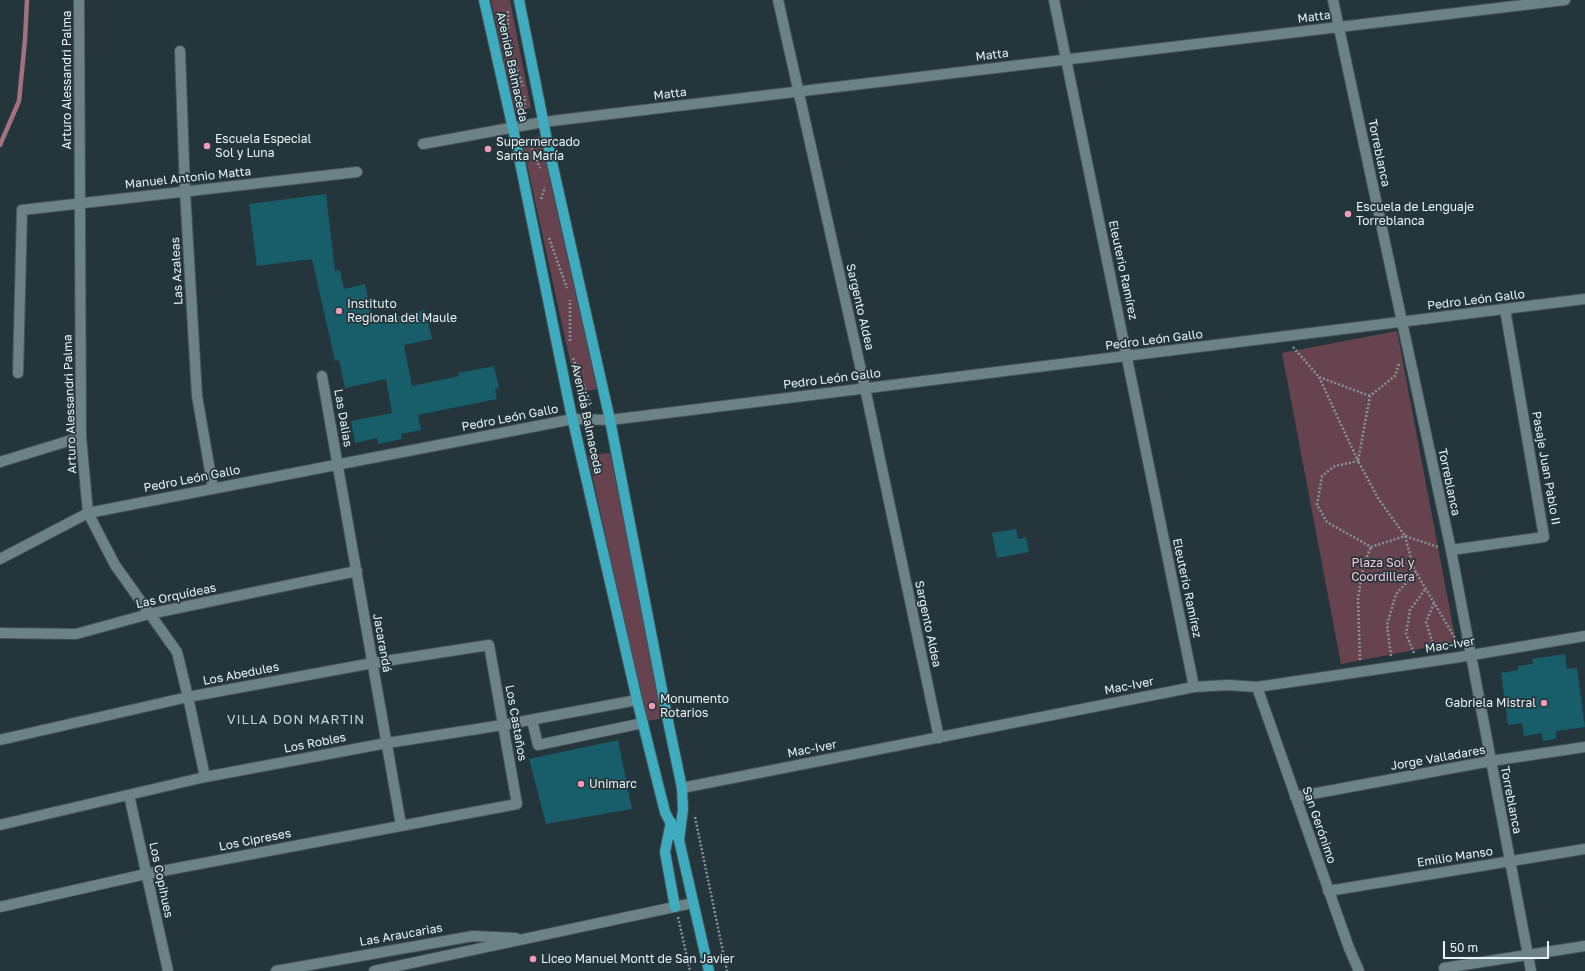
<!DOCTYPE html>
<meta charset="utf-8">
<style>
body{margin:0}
#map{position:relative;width:1585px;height:971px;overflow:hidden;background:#24363b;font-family:"Golos Text",sans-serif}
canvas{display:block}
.scale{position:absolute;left:1443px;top:941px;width:106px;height:18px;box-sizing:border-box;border:2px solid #e8f3f6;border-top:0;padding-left:5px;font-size:12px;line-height:14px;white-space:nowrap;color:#e8f3f6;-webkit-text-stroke:3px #24363b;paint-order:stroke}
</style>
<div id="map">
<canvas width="1585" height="971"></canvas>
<div class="scale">50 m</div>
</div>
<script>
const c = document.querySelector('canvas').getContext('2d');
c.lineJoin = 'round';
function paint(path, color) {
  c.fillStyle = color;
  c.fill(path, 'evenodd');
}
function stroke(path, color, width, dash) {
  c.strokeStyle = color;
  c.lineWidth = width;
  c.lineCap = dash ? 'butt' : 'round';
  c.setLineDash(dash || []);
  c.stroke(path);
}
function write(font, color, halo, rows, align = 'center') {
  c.font = font + ' "Golos Text",sans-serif';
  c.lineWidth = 3.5;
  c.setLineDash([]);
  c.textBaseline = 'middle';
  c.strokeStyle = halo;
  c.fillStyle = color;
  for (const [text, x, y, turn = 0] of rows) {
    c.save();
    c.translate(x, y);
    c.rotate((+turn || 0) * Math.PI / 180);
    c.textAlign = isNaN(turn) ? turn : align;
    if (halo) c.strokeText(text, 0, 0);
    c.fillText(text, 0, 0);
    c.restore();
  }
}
paint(new Path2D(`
 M491 0H510L531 108 515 111Z
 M540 136 597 389 577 393 522 141Z
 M1397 331 1456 642 1341 664 1282 353Z
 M610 453 664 718 646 721 588 455Z`), '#66434f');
stroke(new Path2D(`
 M0 145 19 101 25 40 27 0`), '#a37081', 4.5);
paint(new Path2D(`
 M326 194 335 271 340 270 344 289 365 284 373 322 425 310 432 339 404 345 412 386 459 376 458 373 494 366 499 388 495 389 497 399 418 415 421 430 401 434 402 439 378 444 377 438 355 443 351 421 392 413 386 379 345 388 339 360 335 361 312 259 257 266 249 204Z
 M1016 529 1018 539 1026 537 1029 552 997 558 992 533Z
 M1565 654 1567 669 1577 668 1585 727 1556 731V739L1543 741 1542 733 1524 736 1522 723 1508 725 1501 673 1518 670V666L1533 664 1532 659Z
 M618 740 632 809 546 824 529 759Z`), '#185d6a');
const minor = new Path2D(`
 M79 0 81 437 88 513 115 565 177 652 188 697 205 777
 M778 0 865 388 939 738
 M1054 0 1194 687
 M1333 0 1451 550 1531 971
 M180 51 185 191 197 396 213 488
 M423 144 543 122 1565 0
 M18 373 22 210 357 172
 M322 376 401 825
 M0 462 81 437
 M1451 550 1544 537 1505 309
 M0 559 88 513 573 419 610 420 1585 299
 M0 633 76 634 149 614 357 571
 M1257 687 1349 948 1359 971
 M532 720 538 745 643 723
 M0 740 188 697 373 663 489 645 517 804 146 874 0 907
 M682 788 1194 687 1228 685 1257 687 1460 657 1585 636
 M129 795 168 971
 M1295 797 1491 761 1585 747
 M0 825 205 777 387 743 503 725 637 700
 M1328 891 1585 849
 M1444 968 1585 946
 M276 971 473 936 516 938
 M374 971 693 903`);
const major = new Path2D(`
 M484 0 515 138 570 408 637 700 665 812 679 840 709 971
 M519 0 547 140 610 420 669 726 682 788 683 809 679 840
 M671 822 665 852 675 907`);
stroke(minor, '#445559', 12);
stroke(major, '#445559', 12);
stroke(new Path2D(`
 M508 11V43L523 86
 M524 113 525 96
 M529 141 540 168
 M541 199 545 187
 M549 238 567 288
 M570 341V300
 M1293 347 1319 377 1370 396
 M573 358 591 404
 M1399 364 1395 376 1370 396 1358 461 1378 498 1405 536 1438 547
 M1319 377 1358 461 1335 466 1322 476 1317 505 1327 522 1371 547 1405 536 1414 569 1455 638
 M580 406 591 404
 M1434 603 1426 622 1433 644 1436 648
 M1414 653 1406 634 1410 610 1426 588
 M1391 656 1387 625 1396 594 1416 572
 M1360 660 1358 598 1364 563 1371 547
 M695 817 727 971
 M678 917 690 971`), '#859498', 2.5, [2, 2]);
stroke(minor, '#6d8287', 10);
stroke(major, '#3eabbf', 10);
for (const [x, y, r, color] of [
 [207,146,4,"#ef9ab8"],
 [488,149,4,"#ef9ab8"],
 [1348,214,4,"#ef9ab8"],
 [339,311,4,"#ef9ab8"],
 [1544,703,4,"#ef9ab8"],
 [652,706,4,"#ef9ab8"],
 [581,784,4,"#ef9ab8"],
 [533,959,4,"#ef9ab8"]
]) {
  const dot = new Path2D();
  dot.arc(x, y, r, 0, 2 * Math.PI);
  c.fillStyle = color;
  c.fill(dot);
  stroke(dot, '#24363b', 1.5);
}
write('12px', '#e8f3f6', '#24363b', [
 ["Matta",1314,17,-7],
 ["Matta",992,55,-7],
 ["Avenida Balmaceda",512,67,78],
 ["Arturo Alessandri Palma",67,80,-90],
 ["Matta",670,94,-7],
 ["Torreblanca",1379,153,78],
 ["Manuel Antonio Matta",188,178,-6],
 ["Eleuterio Ramírez",1123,270,78],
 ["Las Azaleas",177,271,-93],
 ["Pedro León Gallo",1476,300,-7],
 ["Sargento Aldea",860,307,77],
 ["Pedro León Gallo",1154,340,-7],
 ["Pedro León Gallo",832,379,-7],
 ["Arturo Alessandri Palma",70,404,-92],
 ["Las Dalias",343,418,80],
 ["Pedro León Gallo",510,418,-11],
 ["Avenida Balmaceda",587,419,78],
 ["Pasaje Juan Pablo II",1546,468,80],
 ["Pedro León Gallo",192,479,-11],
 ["Torreblanca",1449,482,78],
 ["Eleuterio Ramírez",1187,588,78],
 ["Las Orquídeas",176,596,-12],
 ["Sargento Aldea",928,624,78],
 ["Jacarandá",382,643,80],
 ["Mac-Iver",1450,645,-9],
 ["Los Abedules",241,674,-11],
 ["Mac-Iver",1129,686,-11],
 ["Los Castaños",516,723,80],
 ["Los Robles",315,743,-11],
 ["Mac-Iver",812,749,-11],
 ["Jorge Valladares",1438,758,-10],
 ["Torreblanca",1511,800,79],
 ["San Gerónimo",1319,825,71],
 ["Los Cipreses",255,840,-11],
 ["Emilio Manso",1455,857,-9],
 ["Los Copihues",161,880,78],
 ["Las Araucarias",401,935,-10]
]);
write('12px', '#e8f3f6', '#24363b', [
 ["Escuela Especial",215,139],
 ["Sol y Luna",215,153],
 ["Supermercado",496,142],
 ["Santa María",496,156],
 ["Escuela de Lenguaje",1356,207],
 ["Torreblanca",1356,221],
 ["Instituto",347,304],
 ["Regional del Maule",347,318],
 ["Monumento",660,699],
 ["Rotarios",660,713],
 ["Gabriela Mistral",1536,703,"right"],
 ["Unimarc",589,784],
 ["Liceo Manuel Montt de San Javier",541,959]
], 'left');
write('12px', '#f8c6d6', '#24363b', [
 ["Plaza Sol y",1383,563],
 ["Coordillera",1383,577]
]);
c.letterSpacing = '1px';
write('13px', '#bfd5db', '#24363b', [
 ["VILLA DON MARTIN",296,720]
]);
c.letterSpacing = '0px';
</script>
